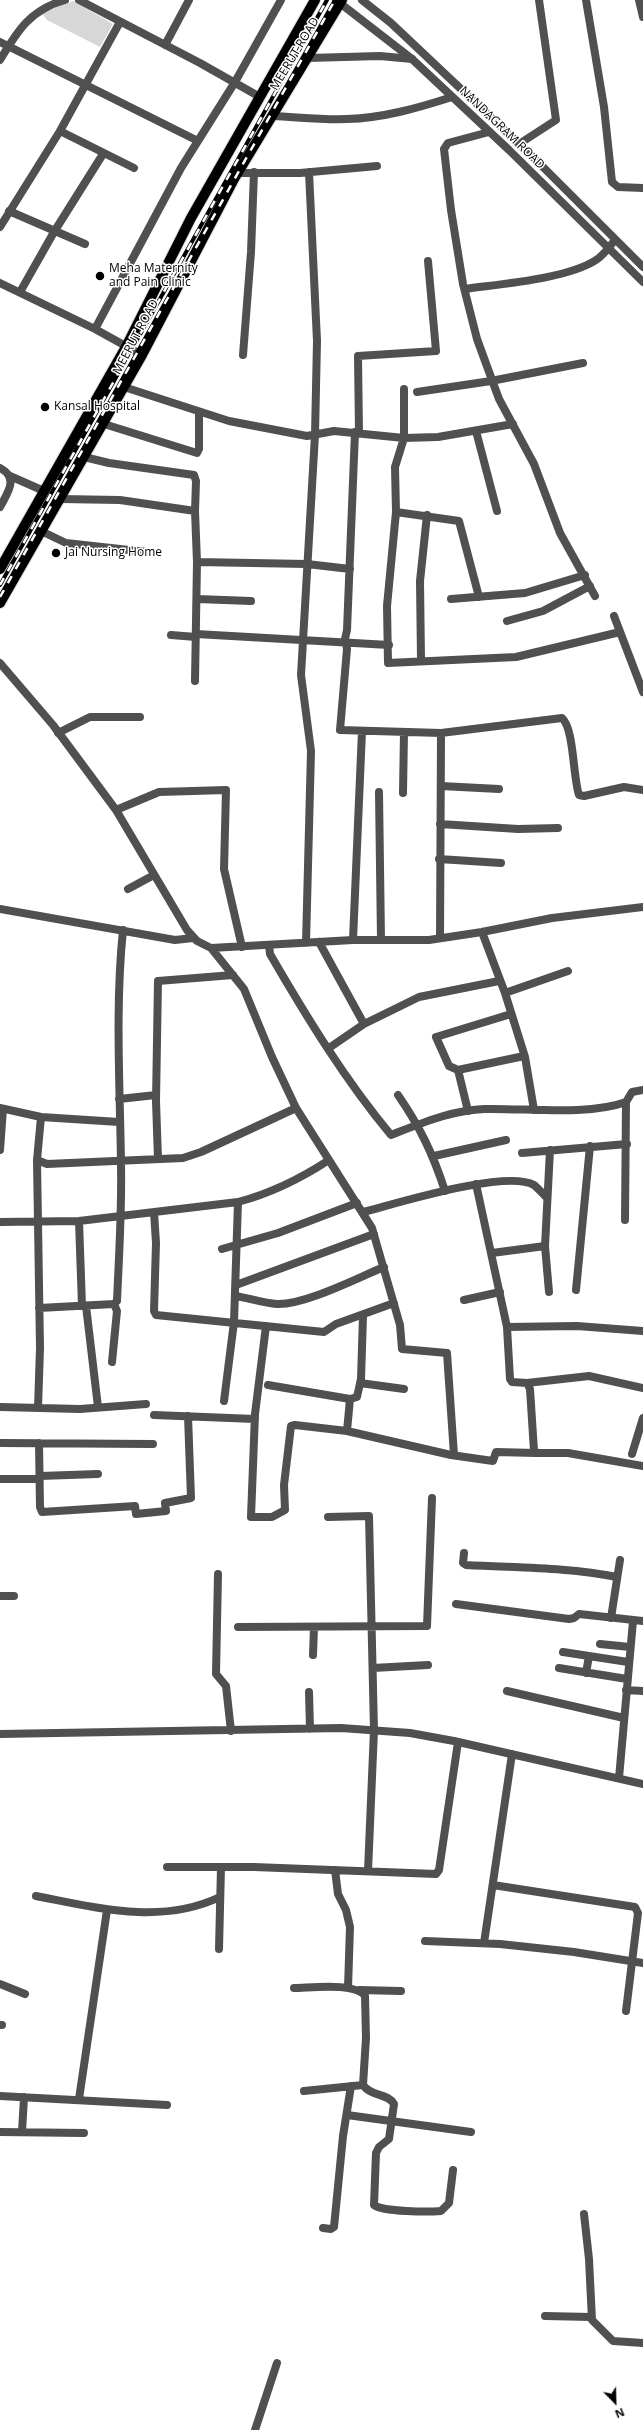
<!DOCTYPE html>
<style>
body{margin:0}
#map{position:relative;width:643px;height:2430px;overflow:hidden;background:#fff;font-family:"Open Sans",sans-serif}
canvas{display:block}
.north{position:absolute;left:595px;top:2382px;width:40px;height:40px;-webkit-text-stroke:3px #fff;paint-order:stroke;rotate:157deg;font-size:11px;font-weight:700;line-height:16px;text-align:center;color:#000}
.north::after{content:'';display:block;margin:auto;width:14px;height:18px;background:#000;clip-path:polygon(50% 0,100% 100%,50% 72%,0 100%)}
</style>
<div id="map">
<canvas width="643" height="2430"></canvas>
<div class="north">N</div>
</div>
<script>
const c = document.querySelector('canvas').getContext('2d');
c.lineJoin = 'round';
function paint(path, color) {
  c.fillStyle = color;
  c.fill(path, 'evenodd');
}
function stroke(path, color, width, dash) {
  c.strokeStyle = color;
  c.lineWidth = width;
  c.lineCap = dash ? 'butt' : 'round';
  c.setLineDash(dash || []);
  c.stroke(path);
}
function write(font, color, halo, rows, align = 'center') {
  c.font = font + ' "Open Sans",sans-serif';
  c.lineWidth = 3;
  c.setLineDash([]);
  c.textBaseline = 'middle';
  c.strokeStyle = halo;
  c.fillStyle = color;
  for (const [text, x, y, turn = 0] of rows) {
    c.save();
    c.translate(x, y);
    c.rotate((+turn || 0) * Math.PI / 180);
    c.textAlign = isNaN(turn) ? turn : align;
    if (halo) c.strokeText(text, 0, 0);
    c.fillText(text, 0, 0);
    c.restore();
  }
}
paint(new Path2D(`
 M73 1 113 24 100 47 47 20 42 13Z`), '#d7d7d7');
const primary = new Path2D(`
 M0 569 126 347 191 218 315 0
 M0 603 142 355 234 179 342 0`);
stroke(primary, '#dbdbdb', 12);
stroke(new Path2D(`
 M79 0 200 63 260 97
 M586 0 604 107 612 182 618 187 643 188
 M639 0 643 17
 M0 42 198 141
 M165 45 189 0
 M308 58 380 56 412 59
 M0 60C18 30 30 10 65 0
 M273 116C297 117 322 120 347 119 383 118 418 108 452 97
 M60 131 134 168
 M489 132 448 143 444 149 451 210 463 284 477 339 499 399 534 464 560 533 595 596
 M519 144 556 120 539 0
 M239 173H300L377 166
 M9 211 85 244
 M0 227 60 131 120 22
 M0 283 95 329 142 355
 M465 289C500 284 567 279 596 260 604 255 609 247 615 240
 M20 292 54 232 103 154
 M95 329 181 168 235 82 281 0
 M243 355 251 252 254 172
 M124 387 229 421 307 436 334 431 404 438 438 437 513 424
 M404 389V438L395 467 396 512 387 606 388 663 516 657 620 632
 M417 392 491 381 583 363
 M104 424 197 453 199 449V412
 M476 431 497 511
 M355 432 347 630 345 639 347 649 340 730 441 733 562 718C574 728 573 778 579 795L584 796 624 787 643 790
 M359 433 358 356 436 351 428 261
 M84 457 109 463 194 475 196 481 195 511
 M0 468C19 478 8 492 0 507
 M10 476 44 491
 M60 499 120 500 195 511 197 562 195 681
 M396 512 459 521 479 597
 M41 531 66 543 147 552
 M197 562 307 564 350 569
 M197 599 251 601
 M451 599 525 593 585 575
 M614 616 643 692
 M507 621 543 611 590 586
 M196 634 389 645
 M171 635 196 637
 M421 660 420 581 427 515
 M0 663 53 725 116 810 187 930 197 941 211 948 353 940H429L482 932 552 918 643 907
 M58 733 90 717H140
 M441 786 499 789
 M379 792 381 940
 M403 793 404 732
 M116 810 159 792 226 790 224 869 242 947
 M440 824 518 829 558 828
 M439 859 501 863
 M128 889 154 875
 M0 909 175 940 193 938
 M482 932 505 993 525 1057 534 1110
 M440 938 441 733
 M353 940 362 731
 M319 942 364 1024
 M306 943 311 751 301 675 315 435 317 341 309 172
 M269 945 270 954C306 1016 345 1080 391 1135 422 1123 452 1110 485 1109 527 1108 587 1116 626 1102L632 1092 643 1090
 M211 948 244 989 272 1057 296 1108 372 1228 400 1325 402 1349 447 1353 454 1455
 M505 993 568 971
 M329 1048 364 1024 419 997 499 981
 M458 1070 524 1056
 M398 1095C420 1127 433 1154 445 1191
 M119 1099 156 1095
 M0 1108 41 1117 119 1122
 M468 1111 458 1070 449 1066 436 1037 511 1014
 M0 1150 3 1109
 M522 1153 627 1144
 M434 1156 506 1140
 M158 1159 156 1101 158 981 233 975
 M37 1160 47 1164 183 1158 201 1152 296 1108
 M476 1184 507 1327 510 1379 512 1382 527 1383 530 1389 534 1451 538 1453H568L643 1466
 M154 1212 156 1243 154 1311 156 1315 324 1332 336 1324 394 1303
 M363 1212C395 1204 506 1169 534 1185 538 1188 543 1194 547 1198
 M625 1220 626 1102
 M79 1221 82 1306
 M0 1222 79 1221 238 1202C272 1193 300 1179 329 1160
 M222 1249 278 1233 357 1203
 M492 1253 545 1246
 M236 1285 374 1234
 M576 1290 590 1146
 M549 1292 545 1246 550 1150
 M235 1296C249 1298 263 1303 277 1304 305 1305 357 1278 384 1267
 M464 1300 500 1292
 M86 1306 98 1407
 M39 1308 114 1304 117 1301C119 1255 122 1210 121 1164 120 1086 115 1007 123 930
 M266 1326 255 1414 251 1517H272L285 1510 284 1485 291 1426 295 1425 347 1431 451 1455 493 1461 496 1452 536 1453
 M507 1327 577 1326 643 1331
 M112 1362 117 1311 114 1304
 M360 1383 404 1389
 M527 1383 589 1376 643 1388
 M268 1385 350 1399 357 1397 361 1379 363 1316
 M224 1401 234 1322 238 1202
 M0 1407 80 1409 146 1404
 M38 1408 40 1348 37 1160 41 1117
 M154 1415 255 1419
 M347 1431 350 1399
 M0 1443 153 1444
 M39 1443 40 1507 42 1512 135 1506 136 1514 166 1511 165 1503 191 1498 188 1416
 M632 1454 643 1418
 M40 1476 98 1474
 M0 1479H40
 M328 1517 369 1516 374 1730 368 1871
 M464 1553 463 1563 466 1565C517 1568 567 1567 617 1577
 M218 1574 216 1674 226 1686 231 1731
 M0 1596H14
 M456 1604 569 1619 574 1618 579 1614 643 1621
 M611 1618 620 1560
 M238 1627 427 1626 432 1498
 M600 1644 630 1647
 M563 1652 628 1662
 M313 1655 314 1627
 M373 1668 428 1665
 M559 1668 627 1679
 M586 1673 589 1656
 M626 1690 643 1691
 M507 1691 624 1718
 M309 1692 310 1729
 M0 1734 341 1728 410 1733 454 1741 643 1784
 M619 1778 633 1621
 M167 1867H254L436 1874 439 1870 458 1742
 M335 1870 338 1894 346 1910 350 1927 348 1988
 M493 1885 635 1907 638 1913 626 2011
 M36 1896C98 1908 161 1925 220 1897
 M425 1941 500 1944 574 1952 643 1963
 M484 1943 512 1754
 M219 1949 221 1867
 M0 1984 25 1994
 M294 1988C310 1988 355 1982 365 1996L366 2038 363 2085C371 2097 388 2093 394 2104L389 2139 379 2147 376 2153 374 2205C383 2212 429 2212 441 2211L449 2203 453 2170
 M359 1990 401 1991
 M0 2025H2
 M304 2091 363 2085
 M0 2096 167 2105
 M79 2099 107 1910
 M347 2115 471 2132
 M0 2132 84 2133
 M22 2132 24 2097
 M584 2214 589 2259 592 2320 613 2341 643 2343
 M323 2228 331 2229 334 2227 343 2136 351 2086
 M545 2316 591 2317
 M255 2430 277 2363`), '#505050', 8);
stroke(new Path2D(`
 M336 0 412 59 509 150 643 282
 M362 0 391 23 533 157 643 267`), '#505050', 8);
stroke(primary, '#000', 10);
const rail = new Path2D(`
 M0 585 327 0
 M0 597 335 0`);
stroke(rail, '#000', 4);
stroke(rail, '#fff', 2.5, [8]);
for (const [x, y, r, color] of [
 [100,276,5,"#000"],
 [45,407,5,"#000"],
 [56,553,5,"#000"]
]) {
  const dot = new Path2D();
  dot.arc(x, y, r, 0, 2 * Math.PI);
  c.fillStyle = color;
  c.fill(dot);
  stroke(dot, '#fff', 1.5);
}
write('12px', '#000', '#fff', [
 ["MEERUT ROAD",295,54,-59],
 ["NANDAGRAM ROAD",502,128,44],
 ["MEERUT ROAD",136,337,-62]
]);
write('12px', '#000', '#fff', [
 ["Meha Maternity",109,269],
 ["and Pain Clinic",109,283],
 ["Kansal Hospital",54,407],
 ["Jai Nursing Home",65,553]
], 'left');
</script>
